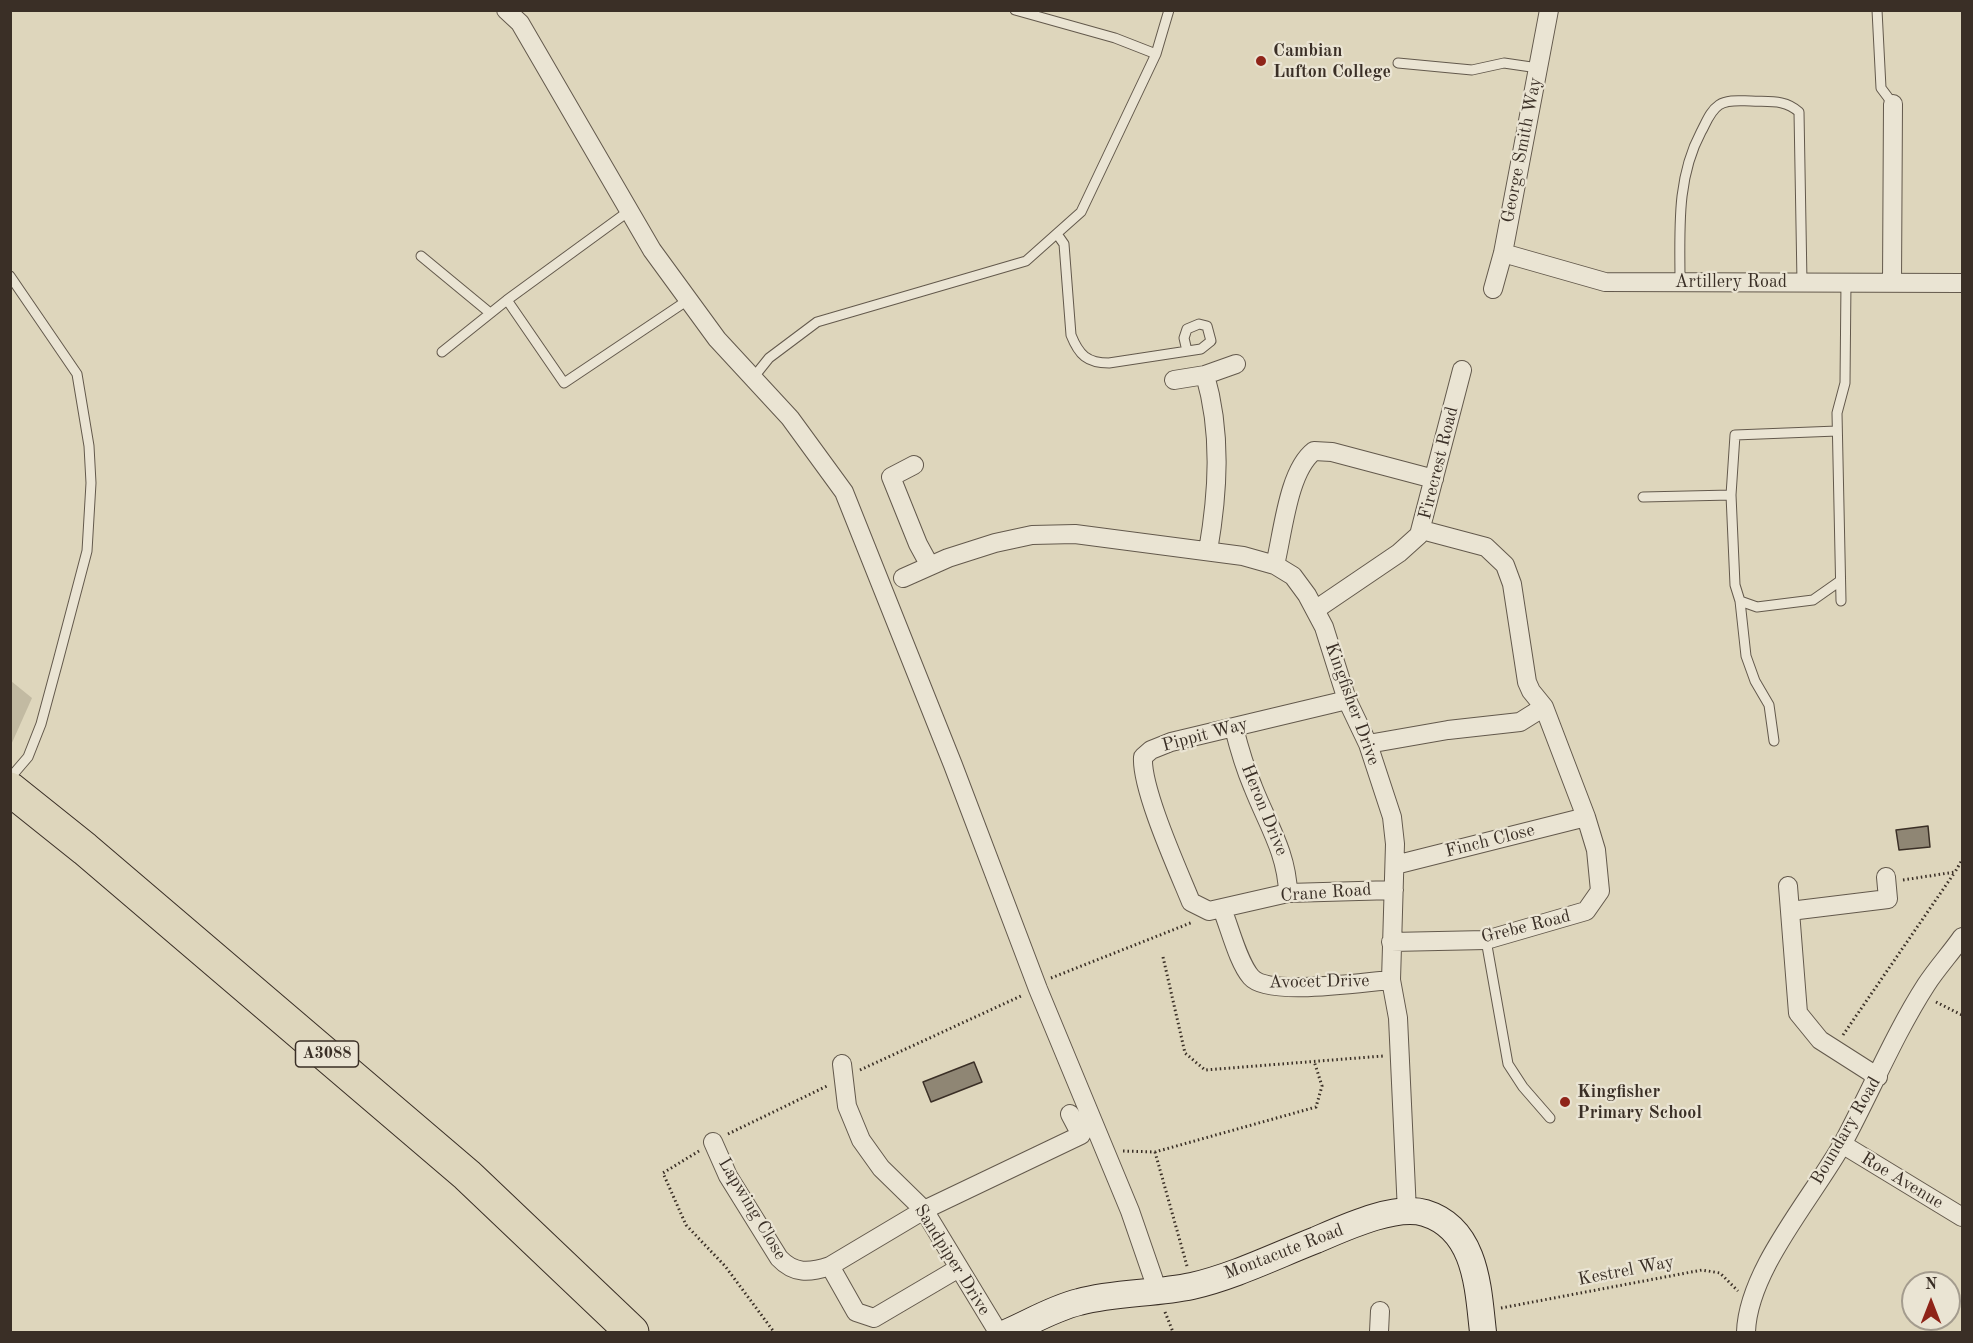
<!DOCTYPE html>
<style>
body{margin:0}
#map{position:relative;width:1973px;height:1343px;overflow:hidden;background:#ded6bc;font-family:"Old Standard TT",serif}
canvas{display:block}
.frame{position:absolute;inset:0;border:12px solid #3a2f26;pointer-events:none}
.north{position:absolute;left:1901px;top:1271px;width:60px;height:60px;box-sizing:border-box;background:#eae4d3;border:2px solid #a49c8e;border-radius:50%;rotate:0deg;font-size:16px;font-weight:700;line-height:24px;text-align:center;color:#3a2f26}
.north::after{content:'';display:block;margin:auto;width:21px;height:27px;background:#8f2418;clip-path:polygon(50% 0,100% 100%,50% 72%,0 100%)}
</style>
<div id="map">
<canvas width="1973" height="1343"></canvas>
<div class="frame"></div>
<div class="north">N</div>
</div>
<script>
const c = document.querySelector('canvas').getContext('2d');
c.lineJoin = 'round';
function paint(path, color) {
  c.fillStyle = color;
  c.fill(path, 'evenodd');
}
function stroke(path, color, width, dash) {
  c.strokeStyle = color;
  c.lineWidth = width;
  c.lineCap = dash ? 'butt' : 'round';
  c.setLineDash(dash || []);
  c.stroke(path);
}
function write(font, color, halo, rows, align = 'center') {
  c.font = font + ' "Old Standard TT",serif';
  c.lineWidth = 4.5;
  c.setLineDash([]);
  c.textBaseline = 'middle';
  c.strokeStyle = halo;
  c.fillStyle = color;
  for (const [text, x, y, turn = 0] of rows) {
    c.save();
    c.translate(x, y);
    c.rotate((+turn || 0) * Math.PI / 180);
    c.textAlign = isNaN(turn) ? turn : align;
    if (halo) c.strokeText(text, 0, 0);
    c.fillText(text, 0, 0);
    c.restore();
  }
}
paint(new Path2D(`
 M11 681 32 698 11 745Z`), '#c2baa2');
const building = new Path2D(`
 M1928 826 1930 847 1899 850 1896 830Z
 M974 1062 982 1082 931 1102 923 1082Z`);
paint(building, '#8f8674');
stroke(building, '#3a2f26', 1.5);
const lane = new Path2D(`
 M1015 10 1115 38 1156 54
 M1877 10 1881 88 1893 104
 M1398 63 1472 70 1504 63 1538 68
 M629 211 507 300 564 383 688 300
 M1057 234 1064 244 1071 335C1079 355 1087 363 1109 363L1201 349 1211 341 1207 326 1199 324 1187 329 1184 338 1187 351
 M421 256 490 313
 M10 276 77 374 89 446 91 483 87 551 58 661 41 724 28 757 10 778
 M1680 282C1680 230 1676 179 1701 132 1706 123 1710 111 1719 105 1728 99 1741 101 1751 101 1769 102 1785 99 1799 112L1802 282
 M442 352 507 300
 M753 378 769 358 817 322 1026 261 1081 212 1156 54 1169 10
 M1731 495 1735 585 1740 601 1757 607 1813 600 1840 581
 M1643 497 1731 495 1735 435 1837 431
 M1740 601 1746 656 1755 681 1769 705 1774 741
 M1841 601 1837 413 1845 383 1846 282
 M1486 940 1508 1064 1523 1087 1550 1118`);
const street = new Path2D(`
 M506 10 520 23 652 250 717 339 790 418 844 492 953 765 1038 989 1130 1211 1158 1292
 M1503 253 1605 282 1962 283
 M1892 282 1893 104
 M1493 289 1503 253 1549 10
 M1205 375C1222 433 1218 493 1208 551
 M1174 380 1205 375 1236 364
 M914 465 891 477 918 544 930 566
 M1275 565C1283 533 1288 471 1314 451L1332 452 1434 479
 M903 578 948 558 995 543 1032 535 1075 534 1243 556 1275 565 1293 576 1307 595 1324 627 1347 700 1368 744 1392 817 1395 844 1391 980 1398 1018 1407 1212
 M1315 610 1399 553 1419 535 1462 370
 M1347 700 1171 742 1151 750 1143 757C1141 789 1178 870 1191 902L1209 911 1288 893 1394 890
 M1234 728C1239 748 1245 768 1253 787 1267 823 1287 853 1288 893
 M1368 744 1448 730 1520 722 1544 707
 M1395 865 1586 817
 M1788 886 1798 1013 1820 1040 1878 1077
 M1222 909C1230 928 1238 962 1251 977 1268 997 1363 982 1391 980
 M1790 911 1888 899 1886 877
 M1391 942 1486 940 1586 911 1600 891 1596 850 1586 817 1544 707 1531 691 1527 682 1512 584 1505 565 1486 547 1422 530
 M842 1064 847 1106 861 1140 881 1168 924 1210 998 1332
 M713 1142 728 1176 779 1258C794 1274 809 1273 830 1266L924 1210 1081 1135 1070 1114
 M1842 1144 1962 1217
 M830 1266 856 1312 874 1318 959 1268
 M1379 1332 1380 1311
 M1746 1332C1748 1270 1813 1197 1843 1143 1871 1091 1895 1033 1926 985 1937 968 1951 953 1962 937`);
const secondary = new Path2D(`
 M1008 1332C1031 1322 1054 1308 1079 1302 1115 1292 1155 1294 1192 1286 1235 1276 1275 1256 1316 1240 1344 1228 1395 1204 1425 1213 1477 1229 1478 1289 1483 1332`);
const highway = new Path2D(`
 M10 789 85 849 467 1175 632 1332`);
stroke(lane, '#63594c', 11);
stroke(street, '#63594c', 20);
stroke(secondary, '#3a2f26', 28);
stroke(highway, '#3a2f26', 35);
stroke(new Path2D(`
 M1903 880 1955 872 1962 860
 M1163 957 1185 1053 1205 1070 1383 1056
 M1051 978 1193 922
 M1936 1002 1962 1015
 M1843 1035 1955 872
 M860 1070 1023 995
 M728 1134 827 1086
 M699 1151 663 1173 686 1225 725 1266 774 1332
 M1123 1151 1155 1152 1316 1107 1322 1086 1314 1061
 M1155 1152 1187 1266
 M1501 1308 1702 1270 1720 1273 1738 1291
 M1165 1312 1173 1332`), '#3a2f26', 3, [1.5, 3]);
stroke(lane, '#eae4d3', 9);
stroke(street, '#eae4d3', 18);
stroke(secondary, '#eae4d3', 26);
stroke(highway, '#ded6bc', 33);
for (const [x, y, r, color] of [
 [1261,61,6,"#8f2418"],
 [1565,1102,6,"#8f2418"]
]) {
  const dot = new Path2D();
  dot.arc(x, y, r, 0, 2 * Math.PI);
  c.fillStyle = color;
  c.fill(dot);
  stroke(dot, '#eae4d3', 2);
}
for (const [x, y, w] of [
 [327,1054,63]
]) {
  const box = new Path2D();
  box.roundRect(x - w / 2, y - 13, w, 26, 4.5);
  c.fillStyle = '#eae4d3';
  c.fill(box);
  stroke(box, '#3a2f26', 1.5);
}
write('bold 16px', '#3a2f26', null, [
 ["A3088",327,1054]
]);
write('bold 18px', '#3a2f26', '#eae4d3', [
 ["Cambian",1273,51],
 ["Lufton College",1273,72],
 ["Kingfisher",1577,1092],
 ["Primary School",1577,1113]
], 'left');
write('18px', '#3a2f26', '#eae4d3', [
 ["George Smith Way",1522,150,-79],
 ["Artillery Road",1731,282],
 ["Firecrest Road",1439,463,-76],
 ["Kingfisher Drive",1352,704,70],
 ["Pippit Way",1205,735,-15],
 ["Heron Drive",1264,810,68],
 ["Finch Close",1490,841,-14],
 ["Crane Road",1326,893,-4],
 ["Grebe Road",1526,927,-14],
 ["Avocet Drive",1319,982,-1],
 ["Boundary Road",1846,1131,-60],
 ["Roe Avenue",1902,1181,31],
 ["Lapwing Close",752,1209,59],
 ["Montacute Road",1284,1252,-21],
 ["Sandpiper Drive",952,1260,58],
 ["Kestrel Way",1626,1271,-11]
]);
</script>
